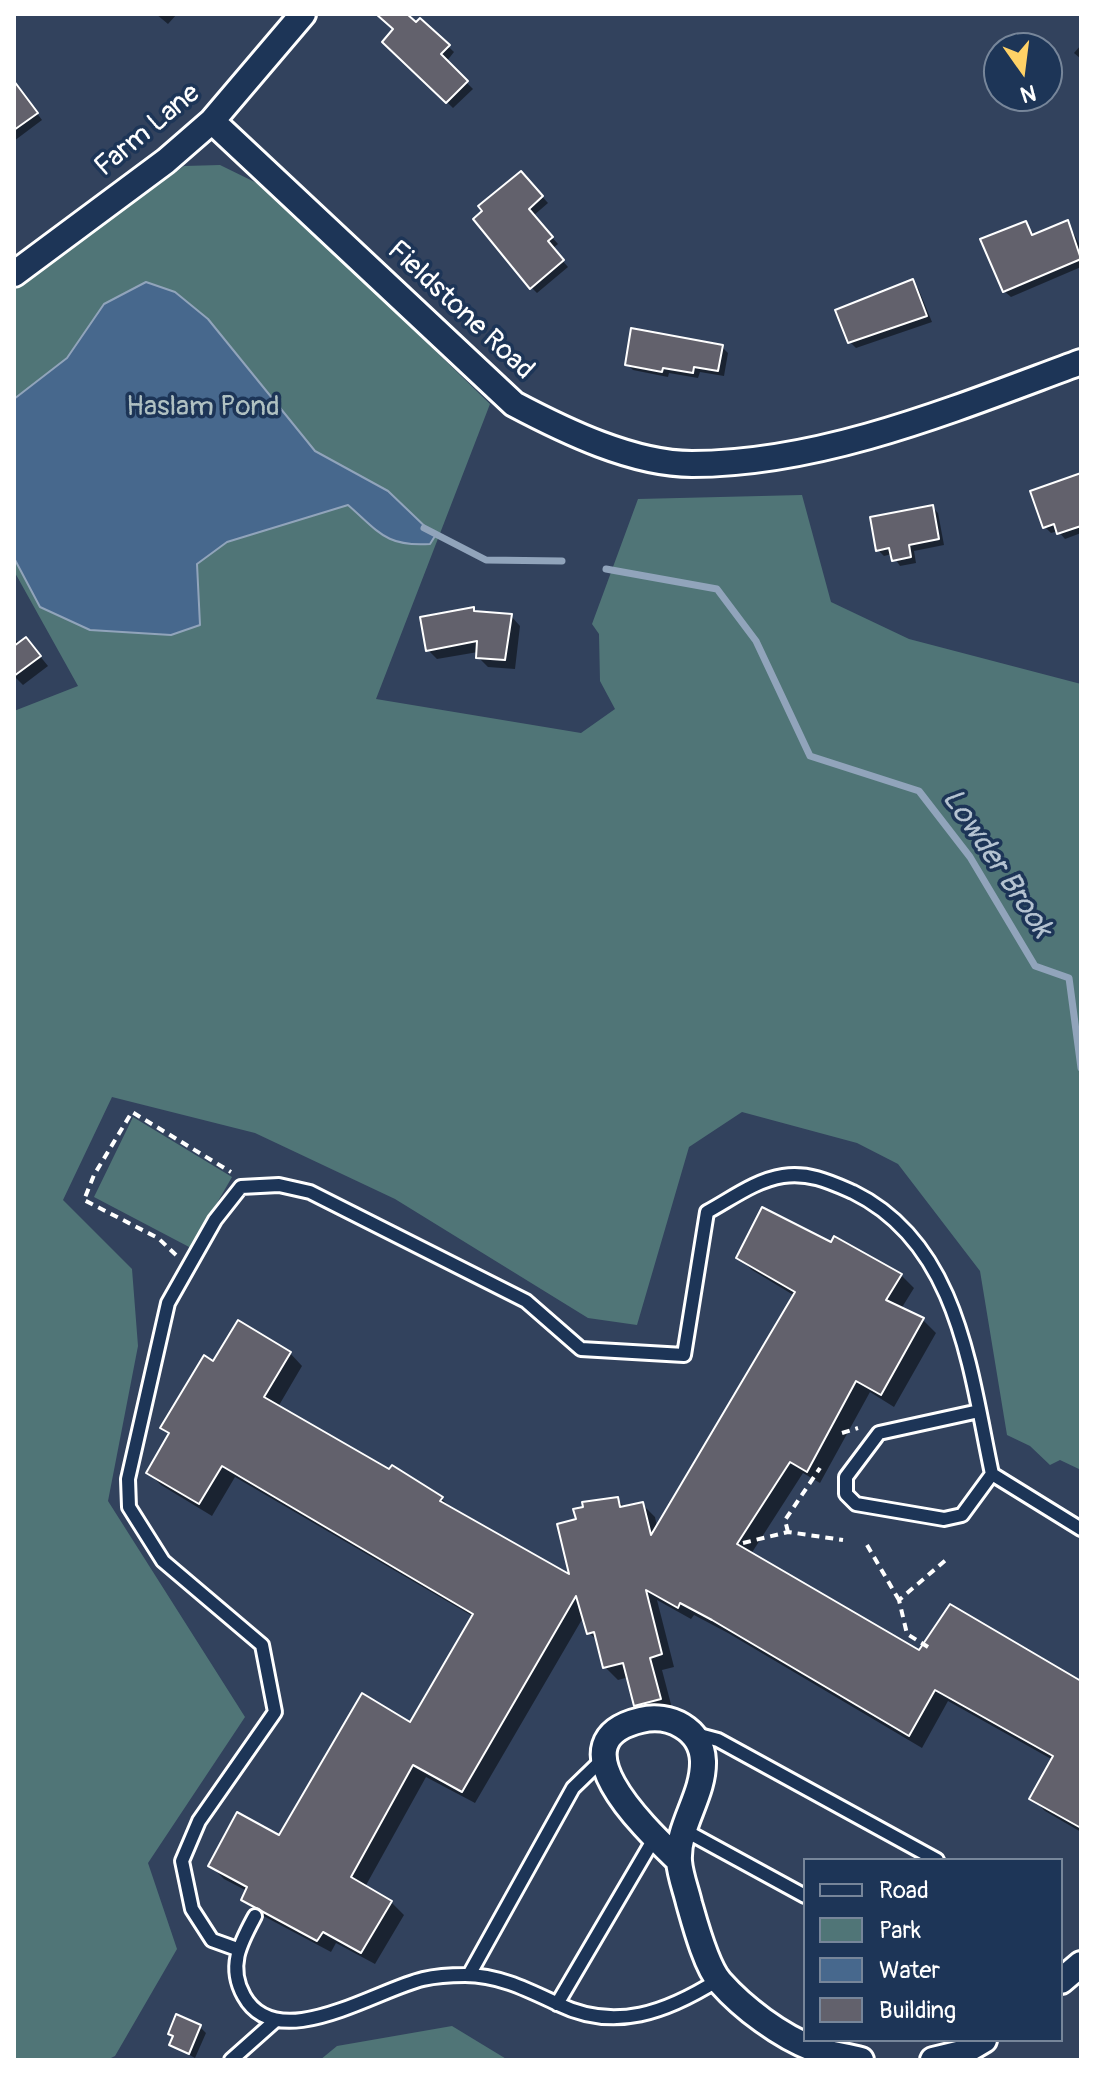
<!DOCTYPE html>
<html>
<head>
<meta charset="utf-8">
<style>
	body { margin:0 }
	#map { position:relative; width:1095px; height:2074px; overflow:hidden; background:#32425d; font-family:Pangolin,sans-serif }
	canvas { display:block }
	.frame { position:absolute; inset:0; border:16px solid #fff; pointer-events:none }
	.legend { position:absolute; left:803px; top:1858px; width:260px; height:184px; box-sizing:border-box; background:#1d3557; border:2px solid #77869a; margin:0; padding:10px 14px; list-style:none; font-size:24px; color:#fff }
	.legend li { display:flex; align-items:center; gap:16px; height:40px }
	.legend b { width:40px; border:2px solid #77869a }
	.north { position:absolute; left:983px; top:32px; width:80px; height:80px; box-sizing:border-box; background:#1d3557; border:2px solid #77869a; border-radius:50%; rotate:166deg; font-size:22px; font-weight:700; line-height:32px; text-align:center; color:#fff }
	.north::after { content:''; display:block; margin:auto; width:28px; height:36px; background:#ffd166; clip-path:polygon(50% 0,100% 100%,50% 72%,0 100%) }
</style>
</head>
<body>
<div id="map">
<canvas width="1095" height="2074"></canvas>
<div class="frame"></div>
<ul class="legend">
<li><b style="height:10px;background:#1d3557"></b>Road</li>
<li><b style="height:22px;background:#507577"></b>Park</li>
<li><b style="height:22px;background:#47688d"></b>Water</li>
<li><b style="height:22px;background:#62616c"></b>Building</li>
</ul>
<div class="north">N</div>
</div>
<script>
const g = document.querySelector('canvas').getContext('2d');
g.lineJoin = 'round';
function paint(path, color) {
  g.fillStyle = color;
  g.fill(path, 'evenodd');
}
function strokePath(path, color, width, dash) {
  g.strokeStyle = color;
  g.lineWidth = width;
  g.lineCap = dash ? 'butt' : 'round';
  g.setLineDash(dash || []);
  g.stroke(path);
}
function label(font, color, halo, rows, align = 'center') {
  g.font = font + ' Pangolin,sans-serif';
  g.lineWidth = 7;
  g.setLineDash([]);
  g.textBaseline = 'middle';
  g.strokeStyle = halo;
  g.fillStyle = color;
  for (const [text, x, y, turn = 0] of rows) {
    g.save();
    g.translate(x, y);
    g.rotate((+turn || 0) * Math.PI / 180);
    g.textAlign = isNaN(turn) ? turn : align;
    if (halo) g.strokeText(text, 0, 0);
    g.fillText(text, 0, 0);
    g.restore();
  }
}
paint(new Path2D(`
	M220,165L269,189L490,404L376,699L581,733L615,709L600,681L599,634L592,624L638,499L802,495L831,602L909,639L1081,684V1470L1060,1460L1050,1465L1030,1446L1007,1435L980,1271L898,1164L857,1143L742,1112L689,1147L637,1325L588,1318L395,1199L255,1133L112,1097L63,1200L132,1269L138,1346L108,1501L245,1717L148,1863L177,1949L115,2056L107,2060H14V711L78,686L14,571V290L184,166Z
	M133,1117L232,1177L191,1248L94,1197Z
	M452,2026L508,2060H320L337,2046Z`), '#507577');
const water = new Path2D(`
	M146,282L175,292L208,319L315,451L388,491L435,536L430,544C386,547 379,532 348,505L227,542L197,564L200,625L171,635L90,630L40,607L14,558V399L67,358L104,304Z`);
paint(water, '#47688d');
strokePath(water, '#91a4bb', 2);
paint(new Path2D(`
	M156,14H177L168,24Z
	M397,14H404L416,25L420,20L454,52L446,62L473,89L453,108L385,42L395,29Z
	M1081,45V59L1074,53Z
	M14,82L42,120L14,141Z
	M527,180L548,203L533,216L558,244L552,249L568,267L537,293L531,287Z
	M1026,223L1035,236L1068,223L1081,247V267L1011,297L1004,291Z
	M912,282L918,288L932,322L856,348L850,342Z
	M722,347L728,353L724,376L700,372L698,378L669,373L668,377L633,370L627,364Z
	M1081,476V533L1065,539L1058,531L1051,533L1045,527Z
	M932,507L938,513L944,545L914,551L916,563L900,566L892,554L884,556L878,550Z
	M473,609L478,613L511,616L520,626L515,669L488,667L478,657V652L437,659L428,650Z
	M14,638L20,644L26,639L48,666L23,685L14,676Z
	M739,1258L901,1275L914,1288L901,1309L923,1320L936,1333L894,1407L870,1392L820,1483L803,1473L751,1554L919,1652L1081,1683V1832L1045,1811L1032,1798L1053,1760L948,1701L922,1748L728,1633L694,1615L691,1619L657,1600L674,1667L662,1670L673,1712L649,1718L636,1705L629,1677L618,1680L605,1667L599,1642L589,1633L584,1616L475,1803L426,1777L365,1887L391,1902L404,1915L375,1964L336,1943L331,1952L256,1912L243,1899L247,1891L224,1879L211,1866L279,1837L410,1724L474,1617L235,1477L212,1516L161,1485L148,1472L170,1435L163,1428L214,1364L290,1353L302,1366L278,1407L441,1498L453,1510L572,1578L578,1521L617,1499L625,1508L642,1504L655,1517L657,1527L795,1296L752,1270Z
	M200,2027L206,2033L195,2058L172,2045L175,2038L170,2033Z`), '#0007');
strokePath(new Path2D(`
	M424,528L486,560L562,561
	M606,569L717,589L756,641L810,756L919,791L970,857L1035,966L1069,978L1081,1068`), '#91a4bb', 7);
const building = new Path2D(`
	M376,14H407L416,22L420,18L450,45L441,54L468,81L446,103L382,42L393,29Z
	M14,81L38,113L14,130Z
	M521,171L543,196L529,209L553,237L548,241L564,260L530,289L473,219L482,211L478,206Z
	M1068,220L1081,259L1003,292L980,239L1026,221L1032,235Z
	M913,279L927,316L848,343L835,310Z
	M631,328L723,345L718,371L694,367L693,373L663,368L662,372L625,365Z
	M1081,473V526L1057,534L1054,524L1043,528L1030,491Z
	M933,505L939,539L909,545L911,557L892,561L889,548L876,551L870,517Z
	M474,607V611L512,614L505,660L476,658L477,641L426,651L420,617Z
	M26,637L41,656L14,676V646Z
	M762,1207L831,1242L834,1236L902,1274L886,1300L924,1318L881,1395L856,1381L807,1472L790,1462L737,1544L919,1650L950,1604L1081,1681V1828L1029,1799L1053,1756L935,1690L909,1736L712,1620L680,1603L678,1608L646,1590L662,1654L650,1658L661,1699L634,1706L623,1663L603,1668L594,1632L587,1634L576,1596L462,1792L413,1765L351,1877L392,1901L361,1953L323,1932L317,1941L241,1900L247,1887L208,1866L237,1812L279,1835L362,1693L410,1722L473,1614L222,1466L199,1504L146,1473L169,1433L160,1428L204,1355L213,1361L238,1320L291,1352L264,1397L389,1469L392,1465L443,1497L440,1501L569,1574L557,1524L576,1519L573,1509L583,1507L582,1502L618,1497L620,1507L643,1502L651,1535L795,1292L736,1258Z
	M176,2014L201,2025L189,2054L169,2045L173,2036L168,2034Z`);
paint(building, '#62616c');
strokePath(building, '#fff', 2);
const service = new Path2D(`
	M979,1411L879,1433L846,1477V1494L856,1504L944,1519L962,1515L992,1474
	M692,1733L718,1740L937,1860
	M684,1830L805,1896
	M255,1916C241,1942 227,1966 244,1996C277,2056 376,1990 423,1979C436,1976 452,1975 465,1975C499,1975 528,1990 558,2004C615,2032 667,2012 718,1980
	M237,1949L212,1940L192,1909L182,1861L199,1821L275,1712L262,1645L163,1561L129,1507L128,1479L168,1303L215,1220L241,1187L279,1185L310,1192L526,1301L581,1349L684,1355L707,1212C731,1199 756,1180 783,1176C809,1172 830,1182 853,1192C959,1244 970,1371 992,1474L1081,1529
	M469,1975L573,1788L604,1758
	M557,2004L655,1837
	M231,2060L276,2020`);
const minor = new Path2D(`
	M212,121L514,404C565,431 633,464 692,464C824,464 959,407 1081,362
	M14,274L166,161L212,121L303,14
	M679,1861C648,1831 551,1741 641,1720C669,1713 702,1729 703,1761C704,1796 677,1826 679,1861C680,1875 686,1890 689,1903C695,1924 706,1966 720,1982C743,2008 780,2036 814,2049C828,2054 846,2056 861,2060
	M1061,1981L1081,1964
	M933,2060L962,2053L984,2040`);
strokePath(service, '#fff', 18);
strokePath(minor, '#fff', 30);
strokePath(new Path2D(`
	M176,1255L158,1238L84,1200L94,1175L132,1112L231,1172
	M842,1433L858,1428
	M788,1532L785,1520L820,1468
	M743,1543L788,1532L843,1540
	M867,1545L899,1600
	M928,1647L907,1634L899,1600L947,1559`), '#fff', 4, [8, 6]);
strokePath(service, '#1d3557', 12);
strokePath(minor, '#1d3557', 24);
label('28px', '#fff', '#1d3557', [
	["Farm Lane",148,131,-40],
	["Fieldstone Road",460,311,43]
]);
label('28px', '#b0c1c2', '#1d3557', [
	["Haslam Pond",203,408]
]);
label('italic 30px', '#b5c3d1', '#1d3557', [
	["Lowder Brook",996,864,56]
]);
</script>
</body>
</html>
